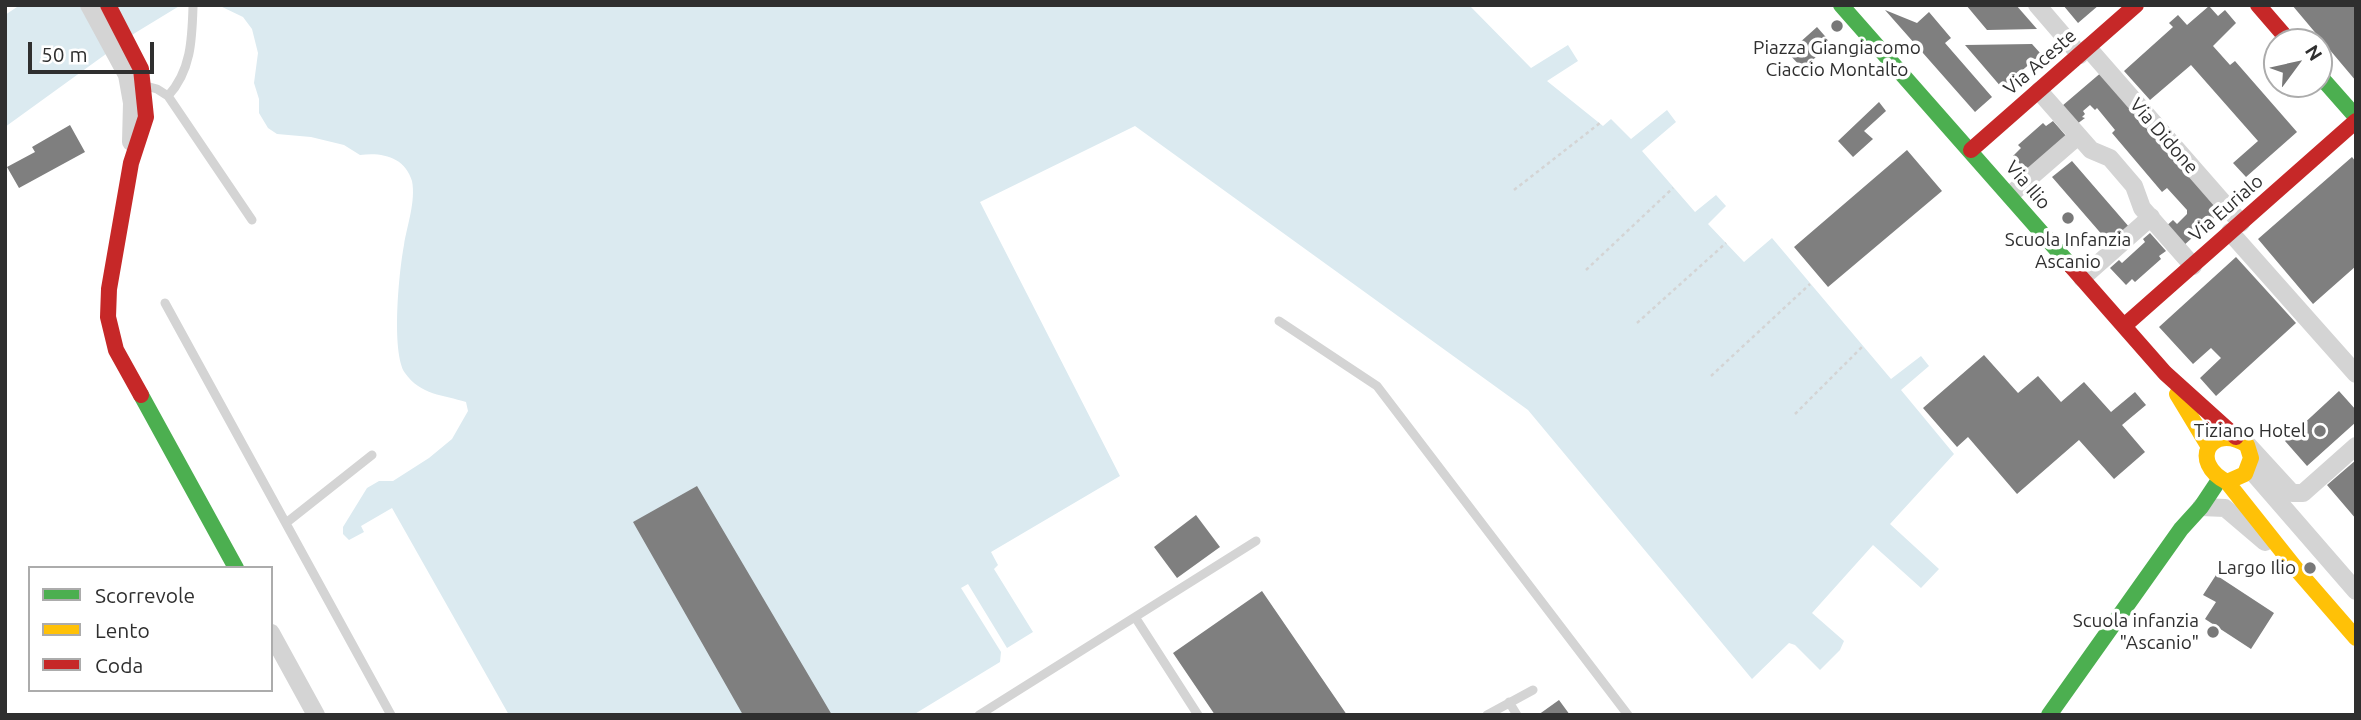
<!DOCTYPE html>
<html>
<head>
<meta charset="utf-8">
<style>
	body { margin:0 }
	#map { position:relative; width:2361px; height:720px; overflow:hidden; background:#fff; font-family:Ubuntu,sans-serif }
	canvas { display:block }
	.frame { position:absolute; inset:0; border:7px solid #2f2f2f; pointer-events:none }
	.legend { position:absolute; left:28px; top:566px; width:245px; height:126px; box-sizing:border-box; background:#fff; border:2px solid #acacac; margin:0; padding:9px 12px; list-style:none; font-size:21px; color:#2f2f2f }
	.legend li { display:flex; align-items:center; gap:14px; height:35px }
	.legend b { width:35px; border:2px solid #acacac }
	.north { position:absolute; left:2263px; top:28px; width:70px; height:70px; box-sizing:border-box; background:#fff; border:2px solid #acacac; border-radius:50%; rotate:57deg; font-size:19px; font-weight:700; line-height:28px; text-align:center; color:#2f2f2f }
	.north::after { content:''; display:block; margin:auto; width:24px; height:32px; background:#787878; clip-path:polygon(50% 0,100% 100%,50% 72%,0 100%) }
	.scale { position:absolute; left:28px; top:42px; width:126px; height:32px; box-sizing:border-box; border:4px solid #2f2f2f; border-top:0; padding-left:9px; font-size:21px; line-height:24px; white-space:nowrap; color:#2f2f2f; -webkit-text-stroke:5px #fff; paint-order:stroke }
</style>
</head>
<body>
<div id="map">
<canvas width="2361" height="720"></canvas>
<div class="frame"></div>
<ul class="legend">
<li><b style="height:9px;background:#4caf50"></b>Scorrevole</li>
<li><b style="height:9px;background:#ffc107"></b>Lento</li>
<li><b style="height:9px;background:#c62828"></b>Coda</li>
</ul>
<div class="north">N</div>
<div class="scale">50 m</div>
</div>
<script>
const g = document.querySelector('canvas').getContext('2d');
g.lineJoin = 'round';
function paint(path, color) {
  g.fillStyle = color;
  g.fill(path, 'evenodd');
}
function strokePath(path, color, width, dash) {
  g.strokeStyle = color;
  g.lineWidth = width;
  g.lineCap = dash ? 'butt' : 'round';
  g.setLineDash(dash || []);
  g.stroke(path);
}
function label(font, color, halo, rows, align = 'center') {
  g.font = font + ' Ubuntu,sans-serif';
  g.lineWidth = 7;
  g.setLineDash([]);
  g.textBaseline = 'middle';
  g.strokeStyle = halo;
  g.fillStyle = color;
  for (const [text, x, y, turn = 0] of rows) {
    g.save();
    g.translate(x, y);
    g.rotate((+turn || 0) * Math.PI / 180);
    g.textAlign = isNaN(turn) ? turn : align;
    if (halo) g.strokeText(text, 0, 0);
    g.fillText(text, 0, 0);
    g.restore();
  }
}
paint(new Path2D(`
	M20,5H181L135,33L5,127V15Z
	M218,5H1469L1531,68L1568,45L1578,61L1547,81L1603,126L1611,119L1631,139L1667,110L1676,122L1642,151L1695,212L1716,195L1726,206L1708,224L1744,262L1772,238L1891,379L1921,356L1929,366L1901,390L1954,454L1890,524L1939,569L1921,588L1873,545L1812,613L1844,641L1840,650L1820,670L1795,645L1789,643L1752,679L1528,410L1135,126L980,202L1120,476L991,552L998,565L994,569L1033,632L1007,648L968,584L961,588L1001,652L1000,662L913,715H509L392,508L361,526L364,532L349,540L343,534V527L367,488L379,481H393L429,458L452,439L468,411L466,402C444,395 420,395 405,373C391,352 399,271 404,245C407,226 416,201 412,181C405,157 382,152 360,155L344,145L311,137L277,134L268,128L259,113V99L254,83L258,53L252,29L243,17Z`), '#dbeaf0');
paint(new Path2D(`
	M1966,5H2016L2037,29L1987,30Z
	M2063,5H2099L2078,23Z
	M2292,5H2356V81Z
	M2209,6L2218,16L2225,10L2236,23L2213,46L2230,65L2235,61L2297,132L2246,177L2233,163L2258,141L2191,65L2150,100L2124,71L2173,27L2169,23L2178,15L2187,25Z
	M1885,10L1917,23L1929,12L1951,38L1945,43L1992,97L1975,112Z
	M1817,27L1831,43L1803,69L1788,53Z
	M2032,44L2041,54L2002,88L1965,45Z
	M2103,71L2223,210L2182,247L2164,228L2173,220L2177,224L2187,214V210L2167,188L2162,192L2112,133L2115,130L2097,108L2095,110L2090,105L2083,111L2085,114L2082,117L2085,118L2077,124L2062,106Z
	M1879,102L1886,111L1864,131L1873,139L1853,157L1838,141Z
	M2053,121L2067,137L2033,164L2027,172L2013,156L2021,148L2018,145L2043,123L2046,126Z
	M70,125L85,152L19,188L7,167L35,152L32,147Z
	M1907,150L1942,191L1828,287L1794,247Z
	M2352,157L2356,162V266L2313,304L2258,239Z
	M2072,161L2130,228L2111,245L2052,177Z
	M2150,233L2166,251L2159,256L2161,259L2135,282L2132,279L2126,285L2110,268L2119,260L2122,263L2145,242L2143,239Z
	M2236,257L2296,323L2216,396L2200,378L2221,358L2211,348L2193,364L2159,327Z
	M1984,355L2018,393L2038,376L2061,402L2084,382L2111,412L2135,392L2146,405L2122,425L2145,452L2114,479L2079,440L2017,494L1968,437L1957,447L1923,408Z
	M2339,391L2356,410V422L2307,466L2285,441Z
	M2356,460V519L2327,485Z
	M697,486L832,715H743L633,522Z
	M1196,515L1220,547L1177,578L1154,547Z
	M2216,575L2274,613L2251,649L2205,619L2216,602L2203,595Z
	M1262,591L1347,715H1215L1173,653Z
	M1559,700L1570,715H1538Z`), '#7f7f7f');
strokePath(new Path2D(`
	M1514,190L1600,123
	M1586,270L1673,188
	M1637,323L1726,243
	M1711,376L1810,284
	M1795,414L1863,346`), '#d4d4d4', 2.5, [3.5, 3.5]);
strokePath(new Path2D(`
	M146,86L157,89L168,96L252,220
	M168,96C191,71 192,40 193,7
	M165,303L391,715
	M1279,321L1377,386L1628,715
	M286,523L372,455
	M1135,617L1198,715
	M1509,702L1517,715
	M979,715L1256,541
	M1487,715L1533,690`), '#d4d4d4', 9);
strokePath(new Path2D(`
	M89,5L127,75L132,103L131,142
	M2037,5L2080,55
	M2088,48L2241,223
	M2039,91L2091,150L2110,158L2134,186L2142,208L2193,266
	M2010,195L2078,136
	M2230,232L2356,374
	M2082,278L2151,217
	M2248,445L2292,493H2303L2356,446
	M2250,469L2356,591
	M2201,507L2225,508L2265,542
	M271,633L316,715`), '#d4d4d4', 18);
strokePath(new Path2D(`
	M1841,5L2071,266
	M2319,75L2356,117
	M141,395L236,568
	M2049,715L2181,529L2201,507L2219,480`), '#4caf50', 16);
strokePath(new Path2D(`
	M2177,394L2209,447
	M2227,482L2245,474L2251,458L2247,445C2211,422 2188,462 2227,482L2297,570L2356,638`), '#ffc107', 16);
strokePath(new Path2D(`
	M108,5L141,69L146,117L131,163L109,289L108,317L116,350L141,395
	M2258,5L2290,42
	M1971,150L2136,5
	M2071,266L2165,373L2236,437
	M2124,326L2356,121`), '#c62828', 16);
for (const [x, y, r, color] of [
	[1837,26,7,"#787878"],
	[2068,218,7,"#787878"],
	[2320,431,7,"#787878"],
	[2310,568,7,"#787878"],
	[2213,632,7,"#787878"]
]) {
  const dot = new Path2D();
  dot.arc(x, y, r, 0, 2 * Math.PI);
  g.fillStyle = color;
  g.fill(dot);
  strokePath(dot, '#fff', 2.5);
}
label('19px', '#2f2f2f', '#fff', [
	["Piazza Giangiacomo",1837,48,"center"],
	["Ciaccio Montalto",1837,70,"center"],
	["Scuola Infanzia",2068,240,"center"],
	["Ascanio",2068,262,"center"],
	["Tiziano Hotel",2306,431],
	["Largo Ilio",2296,568],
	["Scuola infanzia",2199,621],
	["\"Ascanio\"",2199,643]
], 'right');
label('19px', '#2f2f2f', '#fff', [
	["Via Aceste",2040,62,-41],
	["Via Didone",2164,136,49],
	["Via Ilio",2028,185,49],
	["Via Eurialo",2226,208,-41]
]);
</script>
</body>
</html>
